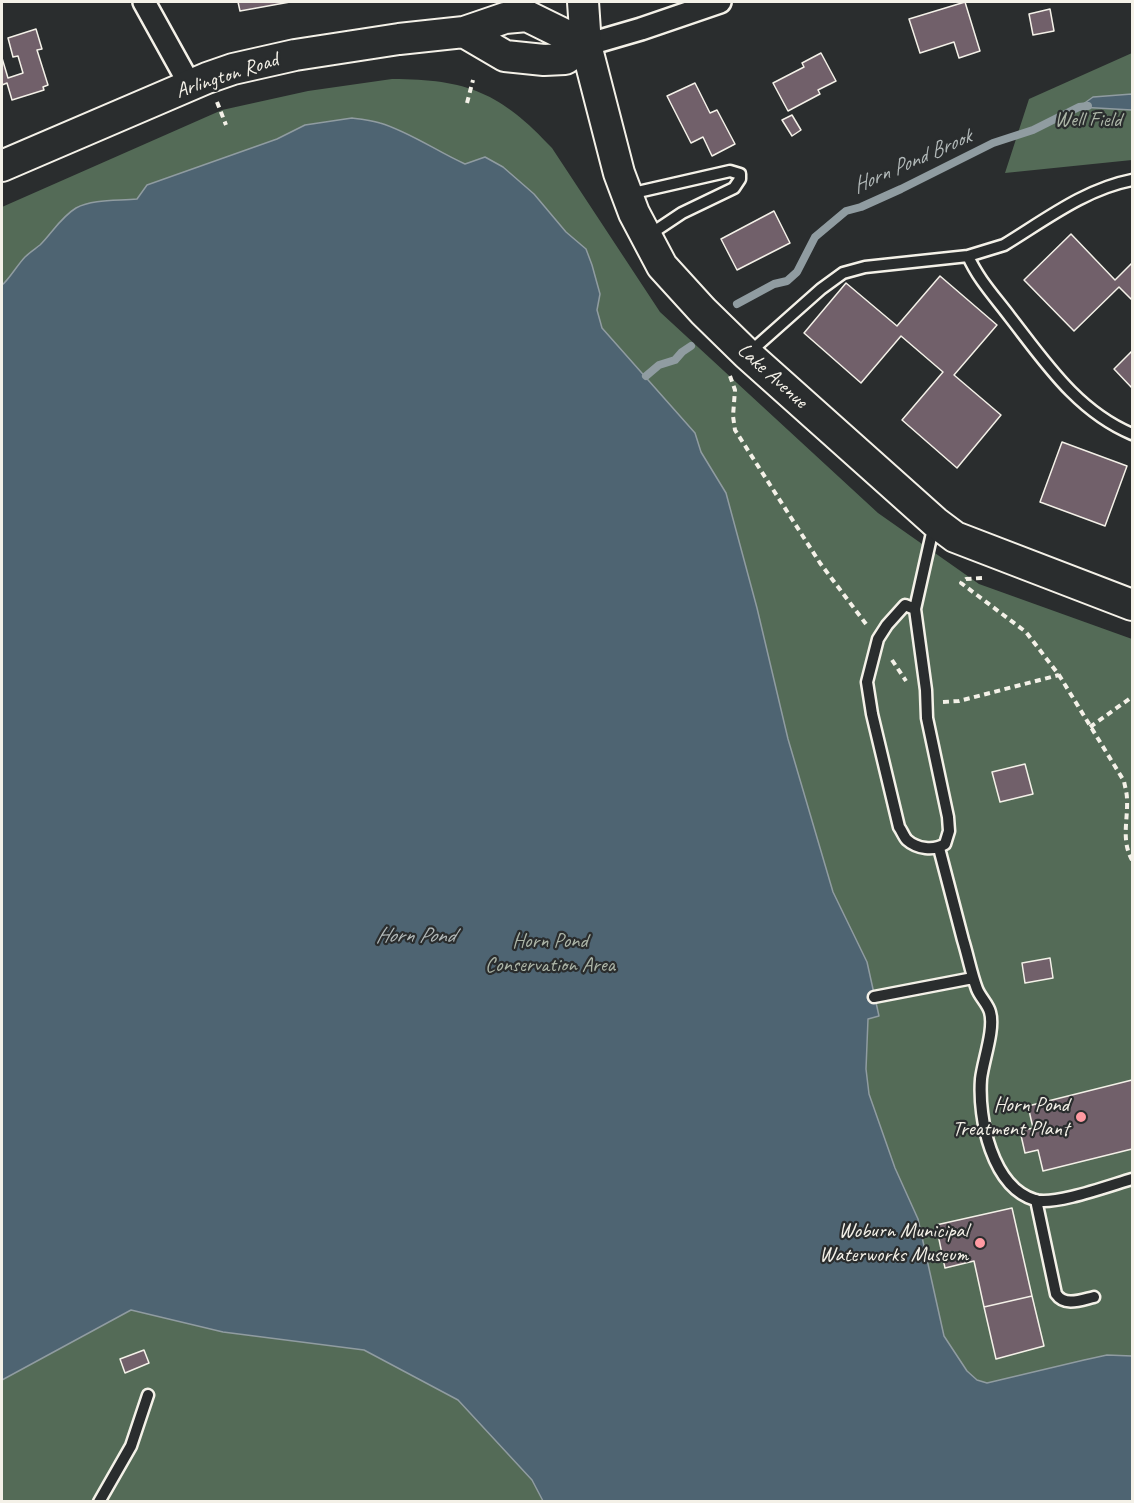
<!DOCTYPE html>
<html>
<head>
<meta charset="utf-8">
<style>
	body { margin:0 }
	#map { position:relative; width:1134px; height:1503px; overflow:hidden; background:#2a2d2e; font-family:Caveat,sans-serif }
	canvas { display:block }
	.frame { position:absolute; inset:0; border:3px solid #f4f1e8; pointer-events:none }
</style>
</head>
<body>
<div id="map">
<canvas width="1134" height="1503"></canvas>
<div class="frame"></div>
</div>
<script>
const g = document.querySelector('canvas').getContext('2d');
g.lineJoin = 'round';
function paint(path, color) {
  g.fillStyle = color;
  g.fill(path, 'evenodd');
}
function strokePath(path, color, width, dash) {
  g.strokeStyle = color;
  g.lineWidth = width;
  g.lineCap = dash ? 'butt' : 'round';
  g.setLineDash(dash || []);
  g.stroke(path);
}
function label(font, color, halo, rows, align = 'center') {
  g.font = font + ' Caveat,sans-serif';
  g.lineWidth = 4.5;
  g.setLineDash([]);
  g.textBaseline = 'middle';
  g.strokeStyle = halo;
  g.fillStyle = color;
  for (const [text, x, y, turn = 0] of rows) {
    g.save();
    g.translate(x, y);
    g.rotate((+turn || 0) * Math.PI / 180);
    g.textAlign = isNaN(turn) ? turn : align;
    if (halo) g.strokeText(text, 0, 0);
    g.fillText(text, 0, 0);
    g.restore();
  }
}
paint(new Path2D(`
	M1132,53V160L1005,173L1029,99Z
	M392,79C467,79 501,93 552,148L660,312L878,513L979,584L1132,639V1501H2V207L222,110L308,91Z`), '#546b57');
const water = new Path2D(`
	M1132,94V110L1079,107L1093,97Z
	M352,118C361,119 371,120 380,123C410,132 436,151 465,164L485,157L503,167L534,194L566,232L586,249L592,265L600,294L597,310L602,328L695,433L701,452L726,493L757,608L788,739L833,892L867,962L879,1016L868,1019L866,1069L869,1094L895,1168L918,1219L944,1336L967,1371L977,1380L987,1383L1084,1360L1107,1355L1132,1356V1501H543L532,1480L458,1400L364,1350L223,1332L131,1310L2,1380V285C8,281 18,264 25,257C30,252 35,249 40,245C52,233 61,217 76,208C93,199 118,201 137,199L147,185L277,139L305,125Z`);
paint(water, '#4e6472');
strokePath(water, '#909ca1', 1.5);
strokePath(new Path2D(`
	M737,304L774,284L787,281L797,272L815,237L846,211L861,207L901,189L993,143L1033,130L1079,107L1088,106
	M646,376L659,365L675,360L682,352L691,346`), '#909ca1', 8);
const building = new Path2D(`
	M238,2H290L240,11Z
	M965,2L980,51L959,58L954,42L920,53L909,19Z
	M1050,9L1054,31L1033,35L1029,14Z
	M36,29L42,49L37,50L48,85L43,87L44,90L12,100L7,83L2,85V58L8,78L23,73L18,56L13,57L8,38Z
	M821,53L836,81L818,90L820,94L788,111L773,83L804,67L802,63Z
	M695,83L710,113L717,110L735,144L712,156L703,137L691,143L667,96Z
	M792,115L801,130L792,136L782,120Z
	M774,211L790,243L737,270L721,239Z
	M1071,234L1115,280L1132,263V300L1119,287L1074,331L1024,280Z
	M940,276L997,325L954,375L1001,415L957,468L902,420L943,372L901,336L861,383L804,333L846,283L897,326Z
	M1132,351V388L1114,369Z
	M1062,442L1127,466L1105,526L1040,502Z
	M1025,764L1033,794L1000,802L992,772Z
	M1050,958L1053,978L1025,983L1022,963Z
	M1132,1080V1149L1043,1171L1038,1150L1025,1153L1020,1131L1033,1128L1028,1106Z
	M1012,1208L1032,1296L984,1307L974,1261L945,1268L936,1225Z
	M1032,1296L1044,1346L996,1359L984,1307Z
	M144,1350L149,1363L125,1373L120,1359Z`);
paint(building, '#71606a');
strokePath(building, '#f4f1e8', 1.5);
const lane = new Path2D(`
	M629,194L730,171L740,174V179L734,188L682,213L649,235
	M968,256C978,279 995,297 1010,317C1045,362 1077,411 1132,434
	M750,352L821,289L843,273L865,267L968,256L1004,245C1045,220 1085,189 1132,180
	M905,605L915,609L926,690L927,718L948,817L949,831L945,844C934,851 917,849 907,840C904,837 902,831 899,827L872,714L867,682L878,639L887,625Z
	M915,609L934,524
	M939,848C947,879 955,910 963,940C968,956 971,973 977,989C980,997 988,1004 990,1012C995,1029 983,1061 981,1079C978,1119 992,1187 1035,1200C1054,1206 1111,1185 1132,1179
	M874,997L973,978
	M1036,1200L1056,1294C1065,1307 1081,1300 1094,1297
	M99,1502L131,1446L148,1395`);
const street = new Path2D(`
	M144,2L190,85
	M586,45L641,29L720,2`);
const secondary = new Path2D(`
	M583,2L586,45L619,173L634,213L662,266L703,311L747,354L935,522L955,537L1132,605
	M464,32L505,56L544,60L565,59L586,45
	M2,166L207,78L233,69L295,55L399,39L464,32L505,18L527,16L586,45`);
strokePath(lane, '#f4f1e8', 15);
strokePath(street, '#f4f1e8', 26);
strokePath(secondary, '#f4f1e8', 34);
strokePath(new Path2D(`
	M217,102L226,125
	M467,103L473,80
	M730,376L735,390L733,416L735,430L820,563L866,624
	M982,578L966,579L961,583L1026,632L1059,675L1124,781C1125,787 1127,793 1127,799C1128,821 1121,840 1132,860
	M892,660L906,681
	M943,702L959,701L1059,675
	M1090,727L1132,697`), '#f4f1e8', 4, [6, 4.5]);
strokePath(lane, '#2a2d2e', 10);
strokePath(street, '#2a2d2e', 21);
strokePath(secondary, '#2a2d2e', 30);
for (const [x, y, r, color] of [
	[1081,1117,6,"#ff9aa2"],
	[980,1243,6,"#ff9aa2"]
]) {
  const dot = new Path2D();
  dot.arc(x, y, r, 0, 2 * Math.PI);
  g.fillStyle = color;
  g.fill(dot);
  strokePath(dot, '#2a2d2e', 2);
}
label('21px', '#f4f1e8', '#2a2d2e', [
	["Arlington Road",227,76,-18],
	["Lake Avenue",772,376,42]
]);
label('21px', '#acb5a7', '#2a2d2e', [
	["Well Field",1088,120],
	["Horn Pond",550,941],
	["Conservation Area",550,965]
]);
label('21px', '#f4f1e8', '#2a2d2e', [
	["Horn Pond",1069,1105],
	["Treatment Plant",1069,1129],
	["Woburn Municipal",968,1231],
	["Waterworks Museum",968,1255]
], 'right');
label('italic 22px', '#b2b9b9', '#2a2d2e', [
	["Horn Pond Brook",912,162,-24],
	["Horn Pond",415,936]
]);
</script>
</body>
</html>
